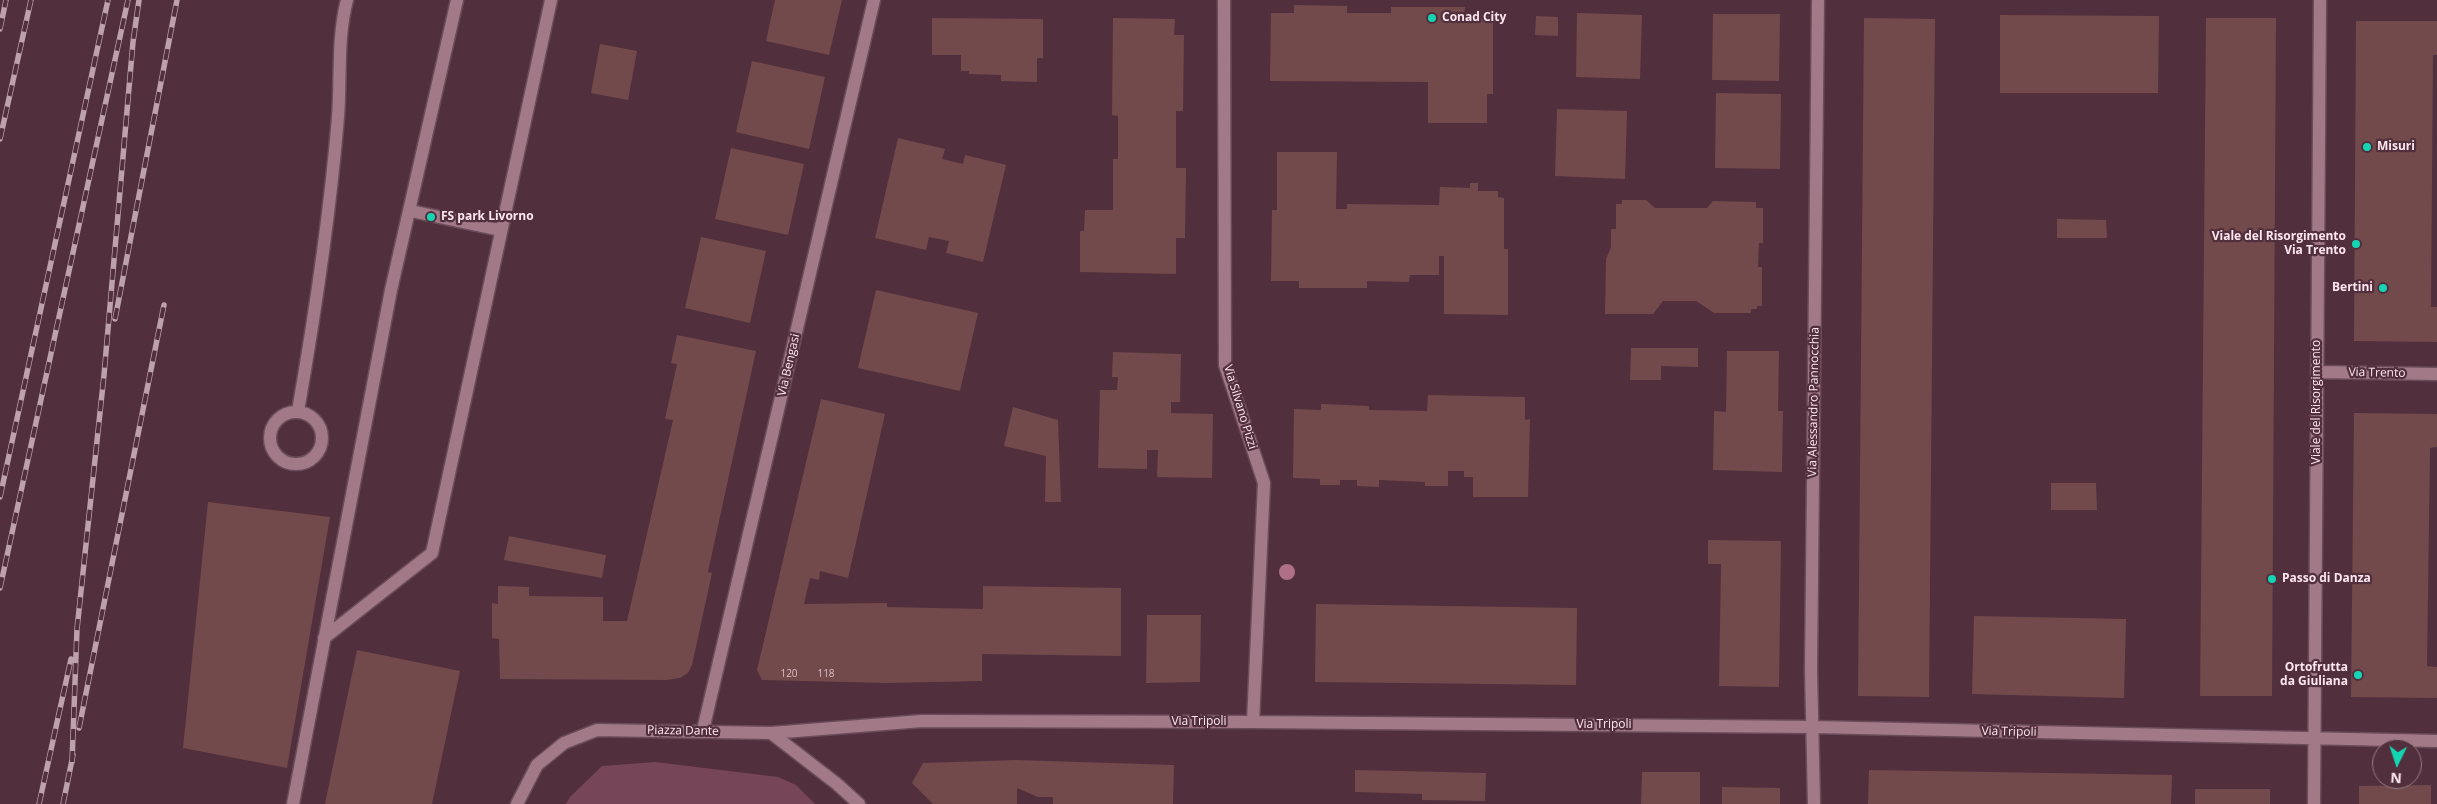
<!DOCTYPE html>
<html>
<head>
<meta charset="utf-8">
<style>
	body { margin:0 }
	#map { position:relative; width:2437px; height:804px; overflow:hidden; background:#522f3d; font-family:"Open Sans",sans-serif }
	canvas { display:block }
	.north { position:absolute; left:2372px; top:739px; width:50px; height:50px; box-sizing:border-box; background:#522f3d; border:1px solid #967884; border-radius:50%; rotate:184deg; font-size:14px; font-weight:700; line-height:20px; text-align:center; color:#fde6ee }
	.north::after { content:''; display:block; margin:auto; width:18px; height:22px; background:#13d5b3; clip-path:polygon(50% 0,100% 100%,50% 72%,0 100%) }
</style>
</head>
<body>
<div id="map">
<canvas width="2437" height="804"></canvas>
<div class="north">N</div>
</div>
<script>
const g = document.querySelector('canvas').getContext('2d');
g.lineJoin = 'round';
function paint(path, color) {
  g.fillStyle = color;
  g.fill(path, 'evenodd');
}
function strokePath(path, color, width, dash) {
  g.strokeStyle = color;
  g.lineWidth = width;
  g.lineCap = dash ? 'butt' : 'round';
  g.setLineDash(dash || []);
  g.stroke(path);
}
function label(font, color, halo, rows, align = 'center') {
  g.font = font + ' "Open Sans",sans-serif';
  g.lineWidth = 4.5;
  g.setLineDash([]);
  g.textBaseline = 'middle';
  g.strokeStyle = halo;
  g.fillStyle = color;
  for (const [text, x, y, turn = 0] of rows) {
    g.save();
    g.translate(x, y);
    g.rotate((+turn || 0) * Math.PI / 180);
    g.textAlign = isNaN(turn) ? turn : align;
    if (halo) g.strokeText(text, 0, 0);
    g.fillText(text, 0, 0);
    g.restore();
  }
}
paint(new Path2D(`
	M655,762L778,777L796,785L815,804H566L570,797L602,766Z`), '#774558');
paint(new Path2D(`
	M775,0H842L829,55L766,41Z
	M1294,5L1347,6V13H1391V7H1465L1464,14H1493V94H1487V123H1428V82L1270,81L1271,13H1294Z
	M1577,13L1642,15L1640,79L1576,77Z
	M1713,14H1780L1779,81L1712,80Z
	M2000,15L2159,16L2158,93H2000Z
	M1536,16L1558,17V36L1535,35Z
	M932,18L1043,19V58H1037V82L1001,81V75L969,74V71H961V55H932Z
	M1113,18L1175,19L1174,35H1184L1183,111H1176V168H1186L1185,238H1176V274L1080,272V231H1084L1085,210H1113V159H1118V116L1112,115Z
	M1864,18L1935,19L1929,697L1858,696Z
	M2206,18H2276L2272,696H2200Z
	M2356,21H2437V55H2433L2431,307H2437V342L2354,341Z
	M600,44L637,51L628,100L591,93Z
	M752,61L825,77L809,149L736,132Z
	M1716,93L1781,94L1780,169L1715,168Z
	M1557,109L1627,111L1625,179L1555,176Z
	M898,138L945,149L942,159L963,164L965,155L1006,165L983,262L946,253L949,241L929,237L926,250L875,238Z
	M731,148L804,164L788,235L715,219Z
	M1277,152H1337L1336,209H1347V204L1439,205L1440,187L1470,188V183H1478V191H1498V197L1504,198V249H1508V315L1444,314V256H1439V275H1410L1409,282L1367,281V288H1299V281H1271L1272,210H1277Z
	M1622,200H1646L1655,208H1707L1713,201L1756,202V208H1763V243H1759L1758,267H1762V306H1757V309H1751V313H1714L1696,301H1663L1653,314H1605L1606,259L1611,247V229H1616V204H1622Z
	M2057,219L2106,220L2107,238H2057Z
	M701,237L766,251L750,323L685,308Z
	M876,290L978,313L960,391L858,368Z
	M677,335L756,351L708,572L712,573L692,665L688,673L680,678L666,680L500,679L499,639L492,638V603L498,604V586L529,587V596L603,597V621H627L673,420L665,419L677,364L671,363Z
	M1631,348H1698V367L1661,366V380H1630Z
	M1727,351H1779L1778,411H1783L1782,472L1713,470L1714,411L1726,412Z
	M1113,352L1181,354L1180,402H1171V413L1213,414L1212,478L1157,477L1158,450H1147V469L1098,468L1100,390H1117L1118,377H1112Z
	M1428,395L1525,397V420L1530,419L1528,497H1473V477H1464V471H1448V486H1425V482L1379,480V487L1357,486V480H1340V485H1320V479L1293,478L1294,409L1321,410V404L1369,406V410L1427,411Z
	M821,399L885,414L848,578L820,571L819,580L810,578L804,604L887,603V607L983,609V586L1121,588V656L982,654V681L886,683L762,680L757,670Z
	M1013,407L1058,420L1061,502H1045L1046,456L1004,446Z
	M2354,413L2437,414V447L2430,448L2427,666L2437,667V698L2351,697Z
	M2051,483H2096L2097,510H2051Z
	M208,502L330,517L287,768L183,748Z
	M509,536L606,555L602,578L504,560Z
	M1708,540L1781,541L1779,687L1719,686L1721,564H1708Z
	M1316,604L1577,608L1576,685L1315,682Z
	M1147,615H1201L1200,682L1146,683Z
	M1974,616L2126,619L2124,698L1972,694Z
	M357,650L460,671L432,804H325Z
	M1017,760L1174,765L1173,804H1053V797H1038L1017,788V804H933L912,783L923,763Z
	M1355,770L1486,773L1485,801L1422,800V794L1355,792Z
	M1869,770L2172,775L2171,804H1868Z
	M1642,772H1700V804H1641Z
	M2431,785V804H2359V786Z
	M1722,787L1780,788V804H1722Z
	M2195,789H2270V804H2195Z`), '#724a4c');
const minor = new Path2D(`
	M1224,0L1225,365L1264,483L1253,722
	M411,211L500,230
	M2317,372L2437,374
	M298,411C315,314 330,215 338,117C341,78 337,38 347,0
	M270 438a26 26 0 1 1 52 0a26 26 0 1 1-52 0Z
	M324,638L432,553L551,0
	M703,730L874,0
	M771,733L837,784L859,804
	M293,804L391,290L457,0
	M517,804L537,765L564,743L597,730L771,733L922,721L1253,722L1814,727L2437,741
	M1814,804L1811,670L1818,0
	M2314,804L2320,0`);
strokePath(minor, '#6a4c59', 15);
strokePath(minor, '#a27987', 12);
const rail = new Path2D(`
	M0,29L6,0
	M0,139L31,0
	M115,319L177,0
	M0,497L108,0
	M0,588L128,0
	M79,728L164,305
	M72,762L77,629L104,375L133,42L139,0
	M39,804L71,659
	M63,804L73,755`);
strokePath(rail, '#bda1ac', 5.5);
strokePath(rail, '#522f3d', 4, [11]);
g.fillStyle = '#ae6f87';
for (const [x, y] of [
	[1287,572]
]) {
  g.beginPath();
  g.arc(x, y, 8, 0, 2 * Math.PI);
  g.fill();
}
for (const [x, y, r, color] of [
	[1432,18,5,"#13d5b3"],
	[2367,147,5,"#13d5b3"],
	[431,217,5,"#13d5b3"],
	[2356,244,5,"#13d5b3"],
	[2383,288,5,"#13d5b3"],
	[2272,579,5,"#13d5b3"],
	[2358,675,5,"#13d5b3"]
]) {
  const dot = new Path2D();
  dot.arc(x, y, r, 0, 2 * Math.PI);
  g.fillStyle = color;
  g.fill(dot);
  strokePath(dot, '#522f3d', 2);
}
label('10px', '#dabfc6', null, [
	["120",789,674],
	["118",826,674]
]);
label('bold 12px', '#fde6ee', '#522f3d', [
	["Conad City",1442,18],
	["Misuri",2377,147],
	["FS park Livorno",441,217],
	["Viale del Risorgimento",2346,237,"right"],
	["Via Trento",2346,251,"right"],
	["Bertini",2373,288,"right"],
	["Passo di Danza",2282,579],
	["Ortofrutta",2348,668,"right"],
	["da Giuliana",2348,682,"right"]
], 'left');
label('12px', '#fde6ee', '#522f3d', [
	["Via Bengasi",789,365,-77],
	["Via Trento",2377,373,1],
	["Via Alessandro Pannocchia",1814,402,-89],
	["Viale del Risorgimento",2317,402,-90],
	["Via Silvano Pizzi",1240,407,73],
	["Via Tripoli",1199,722],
	["Via Tripoli",1604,725],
	["Piazza Dante",683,731,1],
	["Via Tripoli",2009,732,1]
]);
</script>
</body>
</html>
